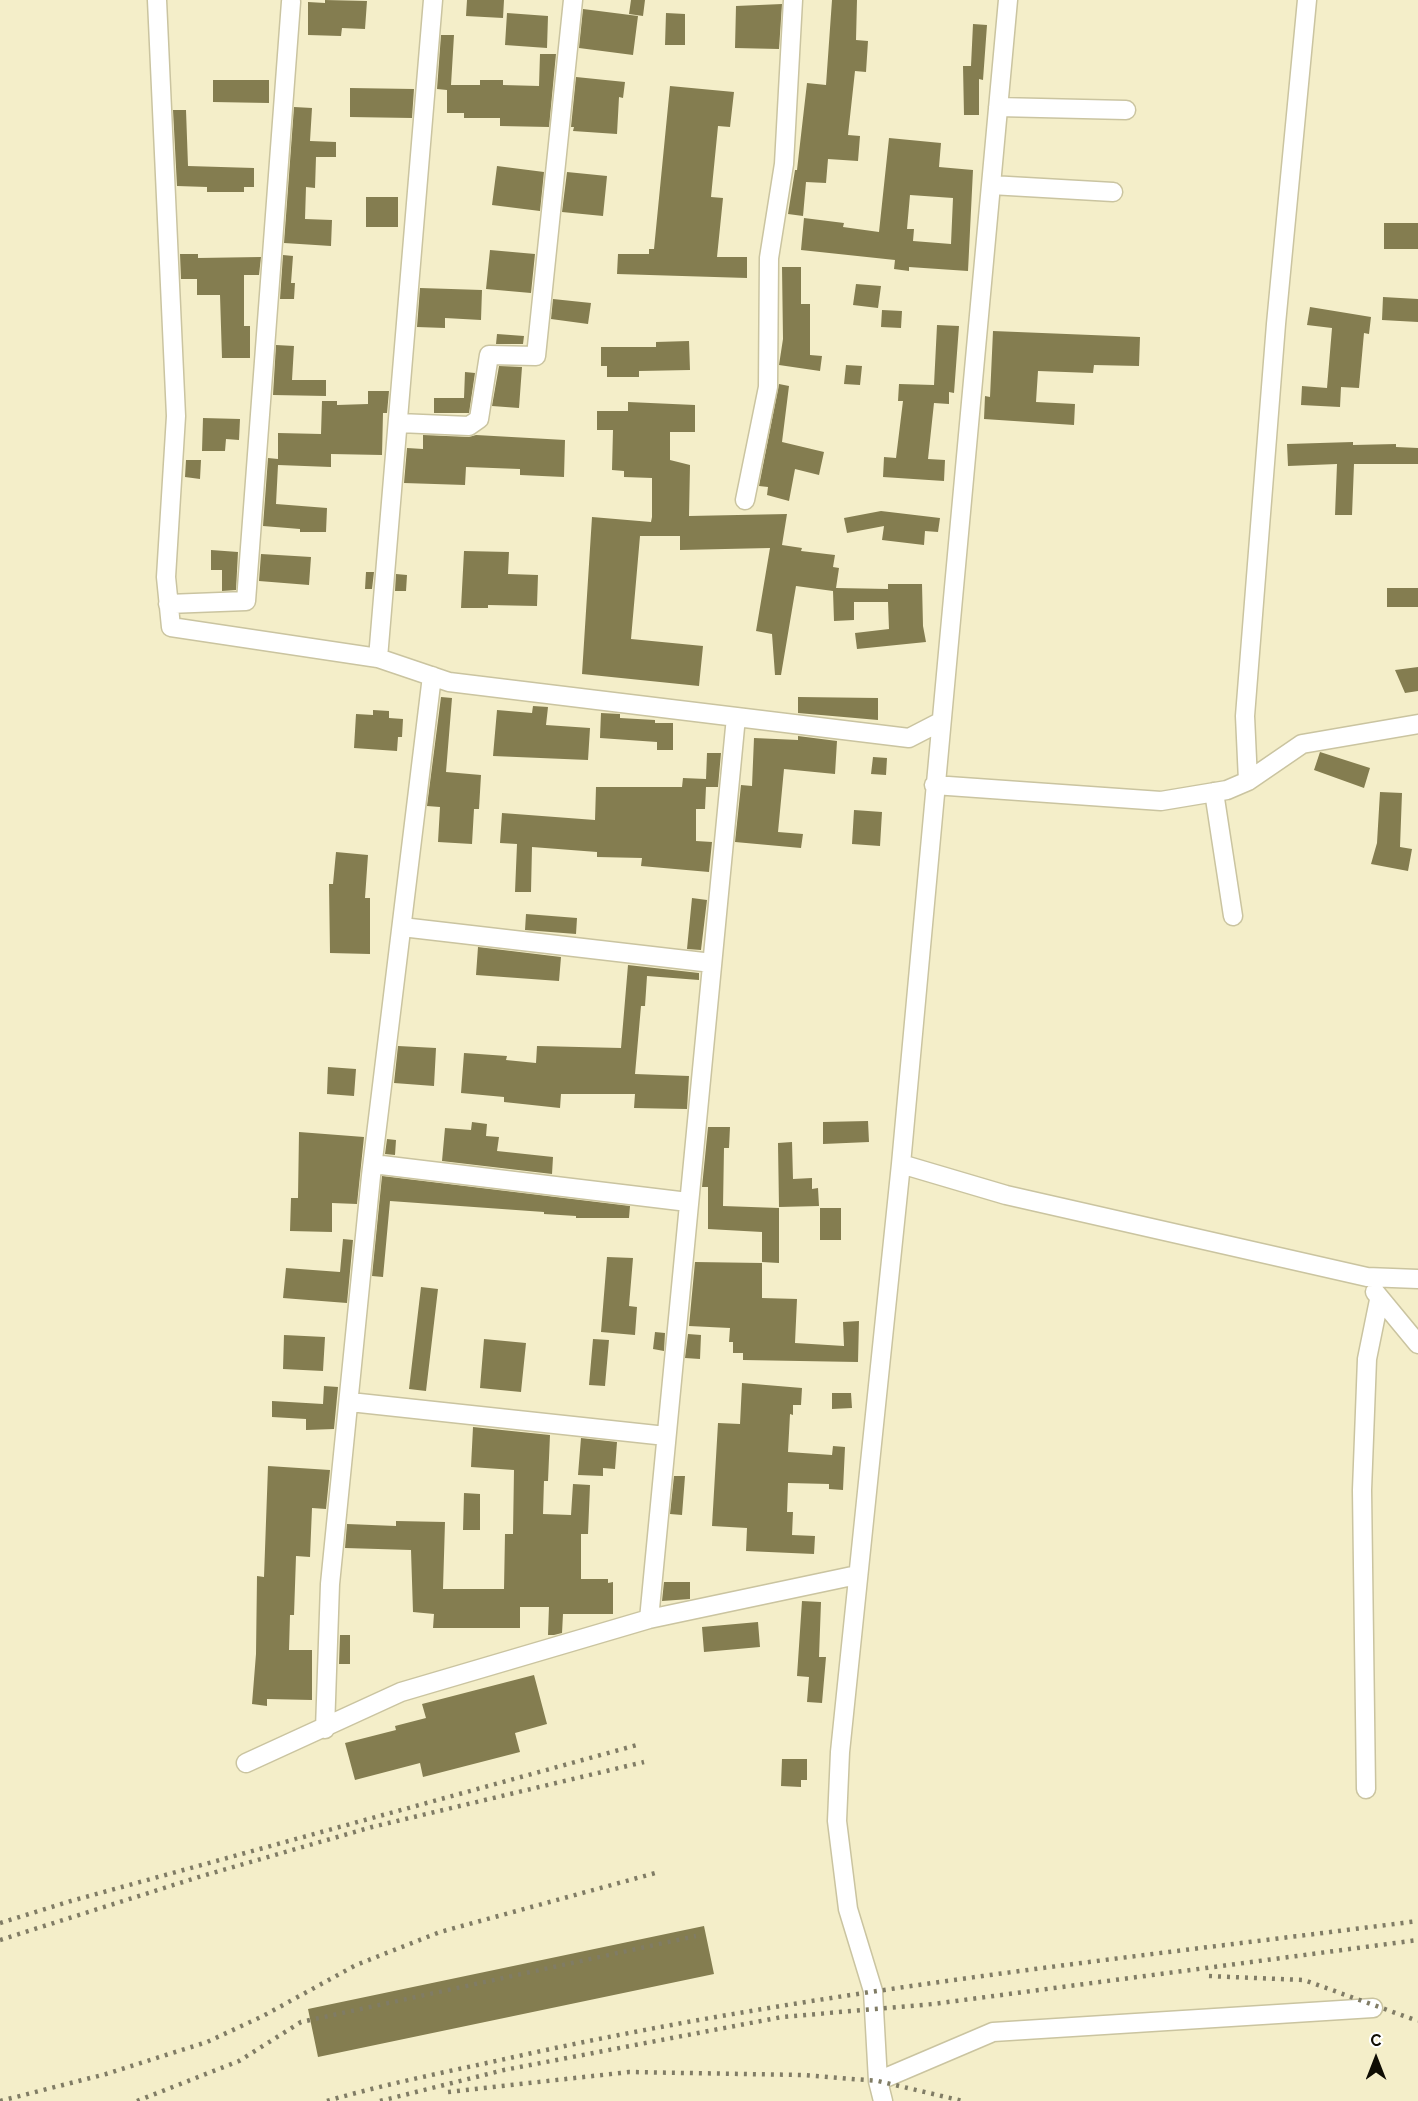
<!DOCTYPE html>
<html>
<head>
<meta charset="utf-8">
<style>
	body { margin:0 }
	#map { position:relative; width:1418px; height:2101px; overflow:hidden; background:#f4eec9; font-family:Raleway,sans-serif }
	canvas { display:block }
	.north { position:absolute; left:1346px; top:2029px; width:60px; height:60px; -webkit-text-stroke:4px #fff; paint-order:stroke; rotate:0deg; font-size:16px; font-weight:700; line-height:24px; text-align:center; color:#0f0d03 }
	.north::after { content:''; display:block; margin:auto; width:21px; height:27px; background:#0f0d03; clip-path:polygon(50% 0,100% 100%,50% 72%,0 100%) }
</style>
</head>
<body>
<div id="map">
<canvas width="1418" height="2101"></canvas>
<div class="north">С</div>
</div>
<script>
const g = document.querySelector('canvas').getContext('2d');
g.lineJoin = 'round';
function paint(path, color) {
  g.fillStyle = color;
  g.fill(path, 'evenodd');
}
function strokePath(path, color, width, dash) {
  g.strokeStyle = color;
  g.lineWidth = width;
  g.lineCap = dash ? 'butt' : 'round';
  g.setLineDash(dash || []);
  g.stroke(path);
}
paint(new Path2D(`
	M325,0L367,1L365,29L342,28L341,36L308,35V2L325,3Z
	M467,0H504L503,18L466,16Z
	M631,0H645L643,16L629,14Z
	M832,0H857L856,40L868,41L866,72L855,71L848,135L860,136L858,161L828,159L826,183L806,182L803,216L788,214L795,170H797L807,83L826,85Z
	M782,4L779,49L735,48L736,6Z
	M583,9L638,16L633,55L579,48Z
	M507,13L548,16L547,48L505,45Z
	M666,13L685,14V45H665Z
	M973,24L987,25L983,80L979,79V115H964L963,66H971Z
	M441,35H454L451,85H480V80H503V85L539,86L540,54H556L549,127L500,126V118H464V113H447V90L437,89Z
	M576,77L625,82L623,98L619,97L617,134L573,131L574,127H571Z
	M213,80H269V103L213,102Z
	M670,86L734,92L730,127L718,126L711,197L723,198L717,257H747V278L617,274L618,254H649V249H654Z
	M350,88L414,89L412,118L350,117Z
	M294,107L312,108L310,141L336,142V157H316L315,188L306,187L305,219L332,220L331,246L284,243Z
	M173,110H186L188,166L254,168V187H244V192H207V187L177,186Z
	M889,138L941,143L939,167L973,170L968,271L909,267V271L894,269L895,260L801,250L804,218L844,223L843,227L879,232ZM910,195L953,198L951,244L913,241L914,229H907Z
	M497,166L544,172L540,211L492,205Z
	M567,172L607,176L603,216L562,212Z
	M366,197H398V227H366Z
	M1384,223H1418V249H1384Z
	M490,250L535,254L531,293L486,289Z
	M180,254H198V258L261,257L259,275H244V326H250V358H222L220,295H197V279H181Z
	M283,255L293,256L291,283H295L294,299H280Z
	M782,267H801V304H810V355L822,356L820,371L779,365L783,339Z
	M856,284L881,286L878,308L853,305Z
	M420,288L482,290L481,320L445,318V328L417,327Z
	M1383,297L1418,299V322L1382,320Z
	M553,299L591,303L588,324L551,319Z
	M1310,307L1371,317L1369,334L1364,333L1359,388L1341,387L1340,407L1301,405L1302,386L1327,388L1332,328L1307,325Z
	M882,310L902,311L901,328L881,327Z
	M937,325L959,326L954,393L949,392V404L934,403L928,459L945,460L944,481L883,477L884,457L896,458L903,401H898L899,384L934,385Z
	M993,331L1140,337L1139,366L1094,365L1093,373L1038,371L1036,402L1075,404L1074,425L984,419L985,396L990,397Z
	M497,334L524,336L523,344H496Z
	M689,341L690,370L639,371V377H607V366H601V347H656V342Z
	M276,345L294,346L292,380H326V396L273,395Z
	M846,365L862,366L860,385L844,384Z
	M499,366L522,367L519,408L492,406Z
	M465,372L475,373L469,413H434V398H464Z
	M779,384L789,386L782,442L824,452L819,475L795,469L789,501L767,495L768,487L759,486Z
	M368,391H389L387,413H383L382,455L331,454V467L278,465L276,504L327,508L326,532H300V529L263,526L268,458L278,459V433L321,434L322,401H337V405L368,404Z
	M628,402L695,405V432H670V460L690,465L689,516L787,514L782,545L802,548L801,551L835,555L833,567L839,568L836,588L888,589V584H922L923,626L926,642L857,649L855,633L889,629L888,602H854V620L834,621L833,591L796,586L781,675H775L772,634L756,631L770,548L680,550V536H640L631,639L703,646L699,686L582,674L592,517L651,522L652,517V478L624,477V471L612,470L613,430H597V411H628Z
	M203,418L240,419L239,440L226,439L225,451H202Z
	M423,435L469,437L476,435L565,440L564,477L520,475V469L466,467L465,485L404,483L407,448L423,449Z
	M1353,442V445L1396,444V447L1418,448V464H1354L1352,515H1335L1337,464L1288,466L1287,444Z
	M186,460H201L200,479L185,477Z
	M881,511L940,518L938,532L925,531L924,545L882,540L884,526L847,533L844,518Z
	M211,550L238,552L236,590L222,591V570H211Z
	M464,551L509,552L508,574L538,575L537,606L488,605V608H461Z
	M261,554L311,557L309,585L259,581Z
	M366,572H374L372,589H365Z
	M396,574L407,575L406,591H395Z
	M1387,588H1418V607H1387Z
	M1418,667V691L1405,693L1395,670Z
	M441,697L452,698L446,772L481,775L479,809H474L472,844L438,842L440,807L427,806Z
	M798,697L878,698V720L798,713Z
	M533,706L548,707L546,725L590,728L588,760L493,756L497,710L532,713Z
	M373,710L389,711V718L403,719L402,737H398L397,751L354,748L356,714L373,715Z
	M601,713L620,714V718L655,720V723H673V750H657V742L600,738Z
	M798,736L837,741L835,774L784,769L778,832L803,834L801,848L735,842L741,785L752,786L754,738L798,740Z
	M1320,752L1370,768L1364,788L1314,770Z
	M707,753H721L718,787H706L705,809H696V841L712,842L709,872L641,866L642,858L597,857V852L532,847L531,892H515L517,844L500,843L502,813L595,820L596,787H682L683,778L706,779Z
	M873,757L887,758L886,775L871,774Z
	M1380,792L1402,793L1400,847L1412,849L1408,871L1371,864L1377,843Z
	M854,810L882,812L880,846L852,844Z
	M336,852L368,855L365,898H370V954L330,953L329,884H333Z
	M692,898L707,900L701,950L687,949Z
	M526,914L577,918L576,934L525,930Z
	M478,947L561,957L559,981L476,975Z
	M628,965L699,973V980L647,976L645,1006H641L635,1074L689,1076L687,1109L634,1108L635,1094H561L560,1108L504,1102V1097L461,1093L464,1053L507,1056L506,1060L536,1063L537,1046L621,1048Z
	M398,1046L436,1048L434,1086L394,1083Z
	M328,1067L356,1069L354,1096L327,1094Z
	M868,1121L869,1142L823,1144V1122Z
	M472,1122L487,1124L486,1136L499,1137L497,1151L553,1157L552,1174L442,1161L445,1128L471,1130Z
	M708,1127H730L729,1148H724L723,1206L779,1208V1263L762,1262V1232L708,1229V1187H702Z
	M299,1132L364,1137L357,1204L332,1203V1232L290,1231L291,1198H298Z
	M387,1139L396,1140L395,1155L385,1154Z
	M792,1142L793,1179L812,1178V1189L818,1188L819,1206L779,1207L778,1143Z
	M382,1176L630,1206L629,1218H576V1216L544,1214V1212L390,1201L383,1277L372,1276Z
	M820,1208H841V1240H820Z
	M343,1239L353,1240L347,1303L283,1298L286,1268L340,1272Z
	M607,1257L633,1258L629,1306L637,1307L635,1335L601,1332Z
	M695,1262L762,1263V1298L797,1299L795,1343L844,1346L843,1322L859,1321L858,1362L743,1360V1353H733V1342H729L730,1328L689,1326Z
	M421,1287L438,1289L426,1391L409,1389Z
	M655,1332L665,1333L664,1351L653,1349Z
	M688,1334L701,1335L700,1359L685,1358Z
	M284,1335L325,1337L323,1371L283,1369Z
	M484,1339L526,1343L521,1392L480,1388Z
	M593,1339L609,1340L605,1386L589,1385Z
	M742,1383L802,1388L801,1405H793V1415L790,1414L788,1452L832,1455L833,1446L845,1447L843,1490L829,1489V1484L788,1483L787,1512H793L792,1535L815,1536L814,1554L746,1551L747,1528L712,1526L718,1423L740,1424Z
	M324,1386L338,1387L334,1429L306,1430V1419L272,1417V1401L323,1404Z
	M832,1393H851L852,1408L832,1409Z
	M473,1427L550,1435L548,1481H544L543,1514L571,1515L573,1484L590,1485L588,1534H581V1579H608V1583L613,1582V1614H563L562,1633L554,1635H548L549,1607H520V1628H433L434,1614L413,1612L411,1550L345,1548L347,1524L396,1526V1521L445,1522L443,1589H504L505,1534H513L514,1470L471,1467Z
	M581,1438L617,1442L615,1469L603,1468V1476L578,1475Z
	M268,1466L330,1470L326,1509L312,1508L310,1557L296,1556L294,1615H290L289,1650H312V1700L267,1699V1706L252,1704L256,1654L257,1576L264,1577Z
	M674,1476H685L682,1515L670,1514Z
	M464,1493L480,1494V1530H463Z
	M664,1582H690V1599L662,1601Z
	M802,1601L821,1602L819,1657H826L822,1703L807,1702L809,1677L797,1676Z
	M758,1622L760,1647L704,1652L702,1627Z
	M340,1635H350V1664H339Z
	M534,1675L547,1724L515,1733L520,1752L423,1777L420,1763L355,1780L345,1743L396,1730L395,1726L426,1718L422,1704Z
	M782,1759H807V1780H801V1787L781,1786Z
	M704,1926L714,1974L318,2057L308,2009Z`), '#847d50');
const minor = new Path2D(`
	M157,0L176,416L166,577L171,627L378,658L449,682L909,738L940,722
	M998,107L1126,110
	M991,185L1113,192
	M399,423L469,426L479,419L489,355L536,356L573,0
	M745,500L768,387L769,258L784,164L793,0
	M168,604L246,601L291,2
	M378,658L433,0
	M1248,781L1245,716L1276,324L1307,0
	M934,785L1161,801L1227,790L1248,781L1302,744L1418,724
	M1214,792L1233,916
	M402,927L712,963
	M373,1164L688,1202
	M901,1164L1006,1195L1367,1277L1418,1279
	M1375,1292L1418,1344
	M350,1402L666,1436
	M649,1619L736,717
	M325,1729L330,1584L371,1176L432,676
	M246,1763L401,1692L649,1619L857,1575
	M1366,1789L1362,1490L1367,1359L1379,1300
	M878,2081L993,2032L1373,2008
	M883,2101L878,2081L873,1991L848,1909L837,1821L840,1752L901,1164L1008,0`);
strokePath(minor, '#cac4a0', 21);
strokePath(minor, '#fff', 18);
strokePath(new Path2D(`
	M0,1923L71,1901L637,1745
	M0,1940L202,1876L372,1827L644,1762
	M1209,1976L1304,1980L1418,2021
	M448,2092L629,2072L803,2075L878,2081L963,2101
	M0,2101L106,2074L207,2042L263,2016L356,1965L440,1932L659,1872
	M137,2101L239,2061L301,2022L696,1936
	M327,2101C385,2084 446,2072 505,2059C806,1991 1113,1960 1418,1921
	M380,2101L504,2070L782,2017L933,2004L1418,1940`), '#807c65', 4.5, [3, 6]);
</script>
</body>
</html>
